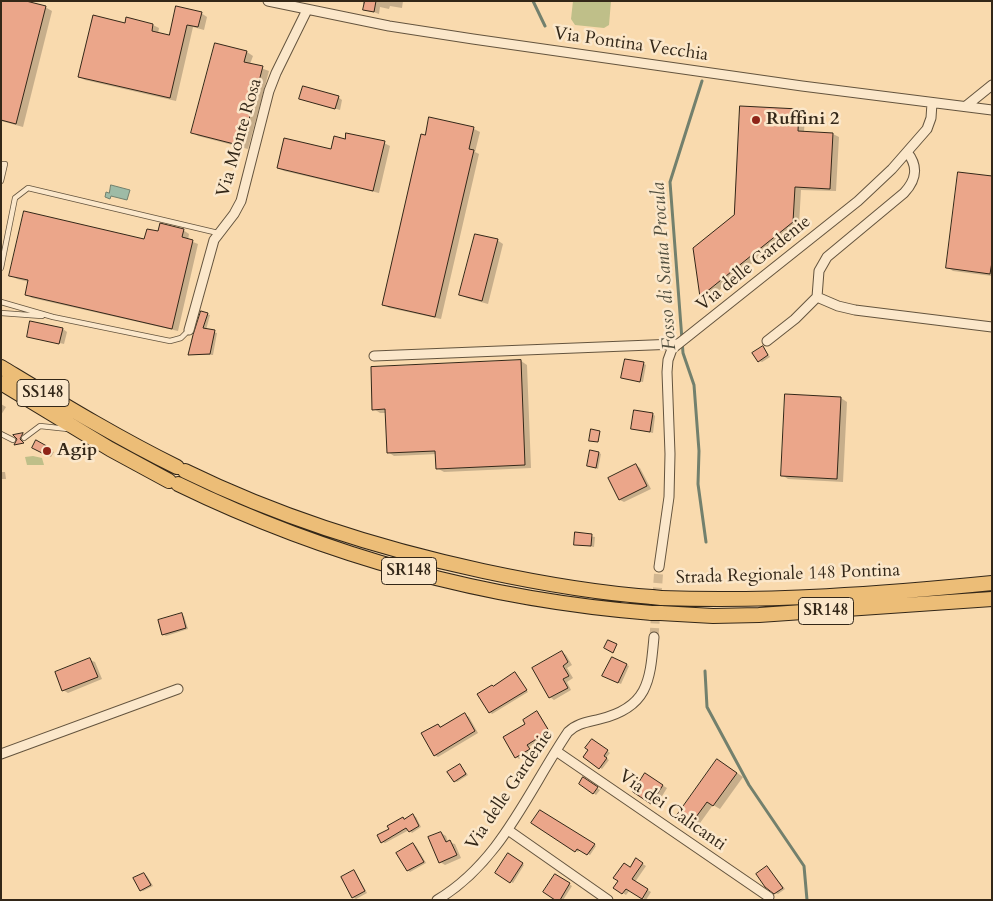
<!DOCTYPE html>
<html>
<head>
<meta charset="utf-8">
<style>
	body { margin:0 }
	#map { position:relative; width:993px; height:901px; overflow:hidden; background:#f9daae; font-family:Cardo,serif }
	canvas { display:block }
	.frame { position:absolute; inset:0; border:2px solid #332718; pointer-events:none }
</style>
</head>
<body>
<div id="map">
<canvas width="993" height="901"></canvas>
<div class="frame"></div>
</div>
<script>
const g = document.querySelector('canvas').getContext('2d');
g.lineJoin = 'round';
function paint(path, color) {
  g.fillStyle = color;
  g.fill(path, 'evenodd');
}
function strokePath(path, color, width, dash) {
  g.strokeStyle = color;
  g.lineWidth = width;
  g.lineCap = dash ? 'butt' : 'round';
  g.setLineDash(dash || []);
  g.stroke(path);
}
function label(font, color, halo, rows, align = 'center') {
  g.font = font + ' Cardo,serif';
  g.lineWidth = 5;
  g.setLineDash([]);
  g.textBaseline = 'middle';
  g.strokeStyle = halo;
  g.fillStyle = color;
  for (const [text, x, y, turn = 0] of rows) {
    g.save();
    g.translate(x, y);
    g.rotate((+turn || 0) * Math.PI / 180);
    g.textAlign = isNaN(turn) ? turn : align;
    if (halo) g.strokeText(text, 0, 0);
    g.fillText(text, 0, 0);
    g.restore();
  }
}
paint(new Path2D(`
	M573,1H611L609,25L604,28L575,25L571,19Z
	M33,456L42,458L44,465H27L25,457Z`), '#bfbf89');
const water = new Path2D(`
	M111,185L130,190L127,200L111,196L110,199L105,197L106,192L109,193Z`);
paint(water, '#9ebba6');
strokePath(water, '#73806d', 1);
paint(new Path2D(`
	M1,1L45,7L52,11L23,127L1,121Z
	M363,1H403L402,8L390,6L389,9L380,7L379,14L365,9V5L363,4Z
	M201,13L207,17L204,30L193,27L176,101L85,80L79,77L126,24L127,19L153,25L159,28L158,34L170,37Z
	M216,44L247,52L253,56L250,64L269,71L248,149L198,136L192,132Z
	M338,97L342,100L340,110L300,98Z
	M799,110L805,113L804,133L833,134L839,137L836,191L801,190L799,225L707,300L701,296L695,248L735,216Z
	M430,119L474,129L480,132L475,152L479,154L441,319L389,308L383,304Z
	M346,140L384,143L390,146L379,193L284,171L278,168L332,151Z
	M992,177V276L953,271L947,267Z
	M183,230L189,234L188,240L198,244L178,331L32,298L26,294L29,282L17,279L10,275L145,240L159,233Z
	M497,240L503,244L488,304L467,298L461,295Z
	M207,314L210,315L206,330L217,333L213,355H192L190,354Z
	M31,322L63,329L67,332L64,344L31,336Z
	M763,347L770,357L762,362L759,361Z
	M521,361L527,365L531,468L444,472L437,468V454L394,456L388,452L386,413H380L374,409Z
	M643,363L646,365L643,382L622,377Z
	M786,396L841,398L847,402L843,482L788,479L782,475Z
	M1,404L6,407L1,415Z
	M653,414L655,416L653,433L633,429Z
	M37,442L54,452L51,457L35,448Z
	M599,453L601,454L598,469L588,466Z
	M636,465L640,468L651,489L624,502L620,500L610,479Z
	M1,472H5L6,479H1Z
	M576,534L595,537L594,547L575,544Z
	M181,614L184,616L188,629L166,636L163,634Z
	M562,652L566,655L572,665L567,668L573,678L567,682L571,690L554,700L550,697Z
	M612,658L629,666L621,684L604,676Z
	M90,660L95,662L102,679L68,693L63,690Z
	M515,674L528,692L492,714L490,712L494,687Z
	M537,713L539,714L551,733L529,747L531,751L519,759L516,757L527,724Z
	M465,715L469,717L478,733L438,757L434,755L438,725L442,727Z
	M593,740L610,753L606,758L609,760L602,769L584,756Z
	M724,764L743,777L720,809L713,805L695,830L689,827Z
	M460,765L468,775L457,782L455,781Z
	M645,775L667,788L656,806L634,792Z
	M584,779L600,790L596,795L580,783Z
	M413,816L416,817L421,827L412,833L409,830L385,843L382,842L405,820Z
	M533,823L588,841L596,846L590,855L580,849L578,852Z
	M441,833L446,836L448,842L455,844L461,858L445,865L440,862Z
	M413,844L416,846L426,863L410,872L408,870Z
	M508,855L524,865L513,883L496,873Z
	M636,860L646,866L635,882L651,892L646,900L630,890L626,895L615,888Z
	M767,867L785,889L778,894L775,893Z
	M354,871L356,873L367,893L356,899L353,897Z
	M144,874L147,876L153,886L143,891L141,890Z
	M556,875L572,886L563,900H558Z`), '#0003');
strokePath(new Path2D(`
	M533,1L545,26
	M702,81L670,182L683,353L694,385L699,451L698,484L706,542
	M705,671L707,707L749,785L804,866L807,900`), '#73806d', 3);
const building = new Path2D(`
	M1,1H26L46,6L16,124L1,120Z
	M365,1H376L374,12L363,10Z
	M176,6L202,12L198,27L187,25L170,98L78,77L93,15L125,23L126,17L153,24L152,31L169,35Z
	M215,43L247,51L244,62L263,66L242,146L191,133Z
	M303,86L339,96L335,109L299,99Z
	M740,106L799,109L798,131L833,133L830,189L795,187L793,222L700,297L693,248L734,215Z
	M429,117L474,127L469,149L474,150L435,317L382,305L421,134L425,135Z
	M346,133L385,141L373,191L277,168L284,138L331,149L334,136L345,139Z
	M958,172L992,176V262L990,274L946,268Z
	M24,211L144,239L147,229L158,231L160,223L184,229L182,237L193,240L172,329L25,295L28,280L9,276Z
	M475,234L498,239L482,301L459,295Z
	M201,311L208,313L203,328L215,330L210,354L188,355L193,335Z
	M30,321L63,328L59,344L27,337Z
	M763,346L768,355L758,362L752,353Z
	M625,359L644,362L640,382L621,378Z
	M521,360L525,465L436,469L435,451L387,453L385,409L372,410L371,367Z
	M785,394L841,397L837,479L781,476Z
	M634,410L653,413L650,432L631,429Z
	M591,429L600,431L598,442L589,441Z
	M23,433L20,439L24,443L14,445L17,439L13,435Z
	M36,440L52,449L48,456L32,448Z
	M590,450L599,452L596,468L587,466Z
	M636,464L647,486L619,500L608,478Z
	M575,532L592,534L591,546L574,545Z
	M182,613L186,628L162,635L158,620Z
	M608,640L617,644L613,653L604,648Z
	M562,651L568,662L563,666L569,676L563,679L568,688L549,698L532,668Z
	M612,657L627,664L618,683L602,676Z
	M90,658L98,677L62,691L55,672Z
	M515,672L527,690L489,713L477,694L492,685L493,686Z
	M537,711L549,731L527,745L530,749L515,758L503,737L525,724L523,720Z
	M465,713L475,731L434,756L421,733L438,724L440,727Z
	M592,739L608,750L604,756L607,758L599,769L583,757L588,750L585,748Z
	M717,759L737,773L713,806L707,802L688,828L675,818Z
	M460,764L466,774L454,782L447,772Z
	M645,773L663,785L651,804L633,792Z
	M583,777L598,787L593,794L579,784Z
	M540,810L595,844L587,855L577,849L575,852L531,823Z
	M413,814L419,826L409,832L406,828L381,843L377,835L389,829L387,826L403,817L404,819Z
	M441,832L446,842L450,840L457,855L439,863L428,837Z
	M413,843L424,862L407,871L396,853Z
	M508,853L523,863L510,883L495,873Z
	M636,858L643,863L632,879L648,889L642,899L626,889L622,894L613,888L618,881L613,878L624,863L630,867Z
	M767,866L783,888L774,894L765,887L756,874Z
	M354,870L365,891L352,898L341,877Z
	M144,873L151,885L140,891L133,878Z
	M555,874L570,883L560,900H555L543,892Z`);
paint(building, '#eba68a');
strokePath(building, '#332718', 1);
strokePath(new Path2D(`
	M654,637L659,567`), '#d1b690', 9, [9, 4.5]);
const service = new Path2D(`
	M1,164H5L1,181
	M1,268L15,198L28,188L218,233
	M1,302L53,317L170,341L181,338L189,330
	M1,313L42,316
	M1,434L13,440
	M24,438L40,426L68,429`);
const minor = new Path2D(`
	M268,1L389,26L473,39L802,86L992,110
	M966,106L992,85
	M907,152C919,167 916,180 904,193L827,257L819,271L817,297L838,306L855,310L992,327
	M189,330L214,240L234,214L241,201L269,91L276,73L307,10
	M767,341L795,319L817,297
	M374,356L676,344
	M659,567L669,497L670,454L667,372L668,360L672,349L858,201L892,169L927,129L931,118L932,103
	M556,751L769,897
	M1,754L178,689
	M508,830L608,900
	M437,900C501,862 528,791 568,732C577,723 589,722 600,719C649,707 650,680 654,637`);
const trunk = new Path2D(`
	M1,367C59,402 116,437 177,467
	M1,383L110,449L169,481
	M185,471C279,517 381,549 483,571C539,583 596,593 652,597
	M178,484C326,556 487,600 652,613
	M661,598C771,602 882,594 992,583
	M660,613L713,616L759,615L992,599`);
strokePath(service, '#64543e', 6);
strokePath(minor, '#64543e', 11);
strokePath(trunk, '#332718', 16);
strokePath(service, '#fbe7ca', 4.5);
strokePath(minor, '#fbe7ca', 9);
strokePath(trunk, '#ecbd77', 14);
const trunkBridge = new Path2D(`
	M652,597L661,598
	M652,613H660`);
strokePath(trunkBridge, '#332718', 16, []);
strokePath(trunkBridge, '#ecbd77', 14);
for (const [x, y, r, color] of [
	[756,120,5,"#8f2418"],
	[47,451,5,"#8f2418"]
]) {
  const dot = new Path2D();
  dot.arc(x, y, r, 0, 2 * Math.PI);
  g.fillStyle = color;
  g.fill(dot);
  strokePath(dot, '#fbe7ca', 2);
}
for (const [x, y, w] of [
	[43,393,52],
	[409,571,55],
	[826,611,55]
]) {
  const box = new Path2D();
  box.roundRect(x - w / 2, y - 13.5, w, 27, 4);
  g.fillStyle = '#fbe7ca';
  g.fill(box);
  strokePath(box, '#332718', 1);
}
label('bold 16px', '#332718', null, [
	["SS148",43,393],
	["SR148",409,571],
	["SR148",826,611]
]);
label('18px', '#332718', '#fbe7ca', [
	["Via Pontina Vecchia",631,45,8],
	["Via Monte Rosa",240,138,-74],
	["Via delle Gardenie",754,264,-39],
	["Strada Regionale 148 Pontina",788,575,-2],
	["Via delle Gardenie",510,790,-56],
	["Via dei Calicanti",672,811,35]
]);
label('bold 18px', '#332718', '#fbe7ca', [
	["Ruffini 2",766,120],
	["Agip",57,451]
], 'left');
label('italic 19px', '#4e4c3c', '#fbe7ca', [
	["Fosso di Santa Procula",665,266,-94]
]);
</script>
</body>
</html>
